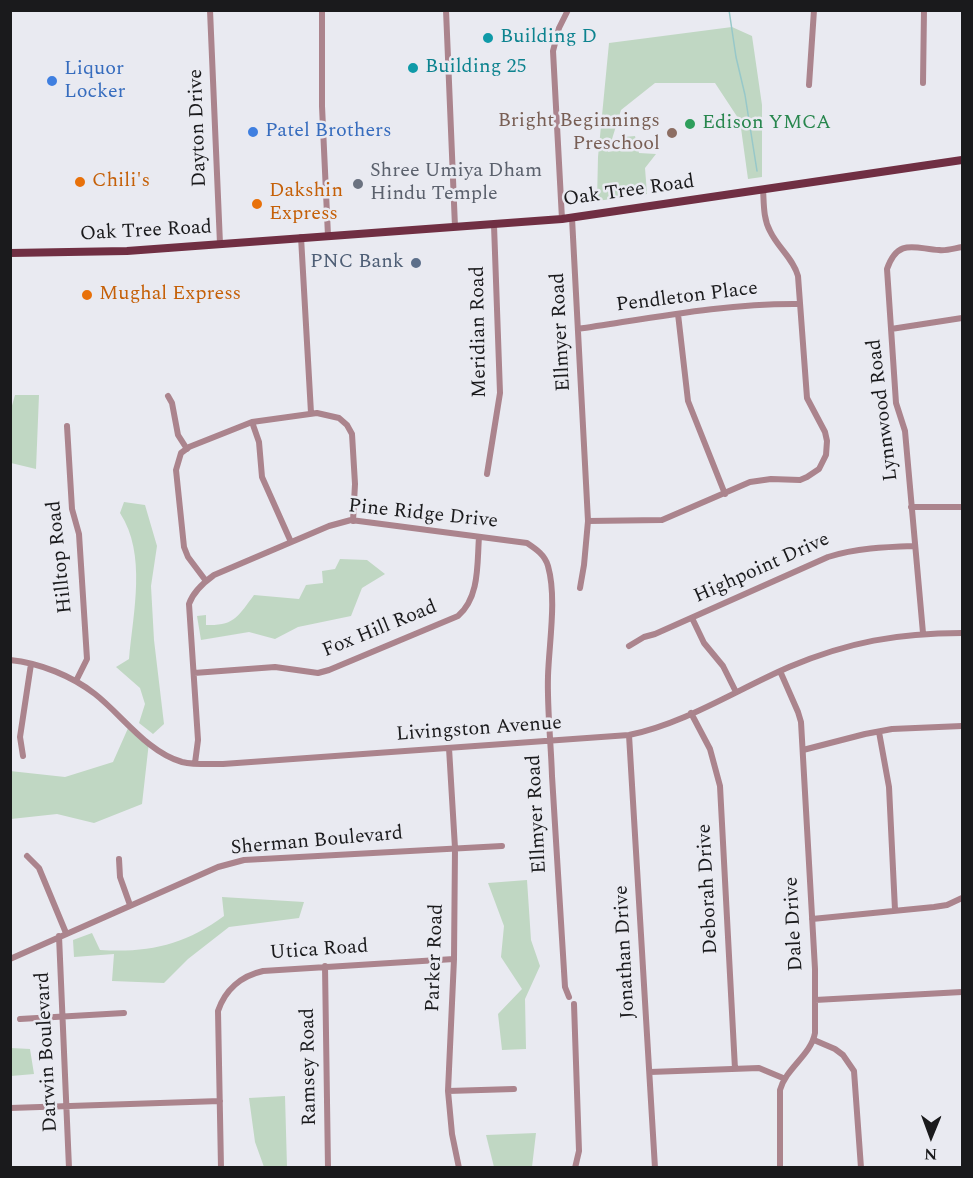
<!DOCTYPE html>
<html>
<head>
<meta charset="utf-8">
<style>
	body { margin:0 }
	#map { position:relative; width:973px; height:1178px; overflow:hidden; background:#e9eaf1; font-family:Spectral,serif }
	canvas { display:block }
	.frame { position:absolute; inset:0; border:12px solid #1a1a1c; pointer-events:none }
	.north { position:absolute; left:901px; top:1106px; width:60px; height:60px; -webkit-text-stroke:4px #e9eaf1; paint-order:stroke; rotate:181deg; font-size:16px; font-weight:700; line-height:24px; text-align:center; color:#1a1a1c }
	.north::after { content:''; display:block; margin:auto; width:21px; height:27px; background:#1a1a1c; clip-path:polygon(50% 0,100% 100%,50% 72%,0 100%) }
</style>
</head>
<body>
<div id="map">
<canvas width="973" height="1178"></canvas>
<div class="frame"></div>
<div class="north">N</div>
</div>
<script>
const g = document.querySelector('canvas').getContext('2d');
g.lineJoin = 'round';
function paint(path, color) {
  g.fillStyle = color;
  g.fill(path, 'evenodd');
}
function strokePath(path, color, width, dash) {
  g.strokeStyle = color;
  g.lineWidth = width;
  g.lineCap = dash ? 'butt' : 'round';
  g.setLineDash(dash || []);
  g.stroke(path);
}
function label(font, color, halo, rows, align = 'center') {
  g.font = font + ' Spectral,serif';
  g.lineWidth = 5;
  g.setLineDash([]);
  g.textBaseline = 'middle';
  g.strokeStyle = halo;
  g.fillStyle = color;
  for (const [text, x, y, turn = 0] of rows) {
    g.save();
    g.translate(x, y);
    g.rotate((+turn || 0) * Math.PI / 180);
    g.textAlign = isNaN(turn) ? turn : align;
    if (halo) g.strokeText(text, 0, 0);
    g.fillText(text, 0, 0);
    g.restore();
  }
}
paint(new Path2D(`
	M732,27L752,36L762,105V177L748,179L740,121L715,83H655L621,110L608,152L626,149L624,137L635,136L639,153L656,154L645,168L647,194L597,201L598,157L609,43Z
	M15,395H39L36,469L11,463V409Z
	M124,502L145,505L157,546L151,586L154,640L164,724L153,734L139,723L145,704L140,688L116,667L129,659C133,613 147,554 120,513Z
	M340,559L367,560L385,574L362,588L351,616L298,627L275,639L249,632L201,640L197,616L206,615V625C235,626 238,616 254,595L299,599L306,585L323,583L322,571L335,569Z
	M129,726L149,742L142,804L94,823L57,814L11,819L10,771L65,777L113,762Z
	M527,880L531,940L540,966L525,999L526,1049L502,1050L498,1014L522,989L501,957L504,926L488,883Z
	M222,897L304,902L299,918L229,927L188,959L164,983L112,981L114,954L74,957L73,940L92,933L100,950C148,953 185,945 224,916Z
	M11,1048L30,1049L34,1074L11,1076Z
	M285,1096L287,1167H264L255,1142L249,1098Z
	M536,1133L532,1167H494L486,1135Z`), '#c0d7c3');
strokePath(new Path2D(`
	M729,10L736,57L745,95L757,171`), '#97c8c9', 1.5);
strokePath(new Path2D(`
	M210,10L220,244
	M322,10V106L328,236
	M446,10L455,227
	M923,83L924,10
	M809,85L814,10
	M572,218L588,521L584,565L580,588
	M562,219L553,51L559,28L568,10
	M301,237L311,413
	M678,314L688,401L725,494
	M578,329C652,318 726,303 800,304
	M891,329L962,318
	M168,396L172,403L178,435L187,449
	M252,422L259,442L262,477L291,542
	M67,426L72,509L79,534L87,659L76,681
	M487,474L500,393L494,225
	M911,507H962
	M588,521L662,520L750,482L771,479L800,480L807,477L819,469L826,455L827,441L825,432L807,398L798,276C793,258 778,248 770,231C763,218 764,203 763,189
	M206,581L188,557L184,547L176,470L181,453L189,447L252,422L317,413L339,418L347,425L352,434L355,484L353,521
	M692,618L704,643L723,666L736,692
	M923,633L905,431L896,403L887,269C898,237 916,249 939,250C947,251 955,248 962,247
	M629,646L644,637L655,634L828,557C856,548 885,547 914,546
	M10,660C40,663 72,676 95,694C122,715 147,752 182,762C195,765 210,764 223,764L629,735C686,723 736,690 789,667C848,642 898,633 962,633
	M780,671L798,712L801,722L815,969V1033C811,1055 786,1068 780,1090V1168
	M194,673L275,667L318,673L329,670L458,616C480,597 477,563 479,537
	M691,713L710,749L720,786L735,1069
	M879,732L889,787L895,910
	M629,735L655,1168
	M449,748L455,848L454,959L448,1091L452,1134L459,1168
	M803,750L865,734L892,729L962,726
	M23,756L20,737L31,664
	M195,763L198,740L189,604C193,592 203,583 214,575L329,526L351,520L527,543C536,549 545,555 548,566C557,598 549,643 548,676C547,709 551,743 552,776C556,847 561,917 565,987L569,997
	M27,856L39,868L66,933
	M119,859L120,877L130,905
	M812,919L934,907L947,905L962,898
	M59,936L69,1168
	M10,959L218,867L244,860L502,846
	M325,966L328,1168
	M815,1000L962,992
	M574,1004L579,1151L575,1168
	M20,1019L124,1013
	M814,1040L835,1049L843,1055L854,1071L861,1168
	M650,1072L759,1068L783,1078
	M448,1091L514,1089
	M10,1108L220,1101
	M221,1168L218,1011C225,990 241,976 263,971L454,959`), '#ab848d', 6);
strokePath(new Path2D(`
	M10,253L127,251L562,219L962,160`), '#702f43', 8);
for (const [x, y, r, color] of [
	[488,38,6,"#0f9aa8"],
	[413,68,6,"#0f9aa8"],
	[52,81,6,"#3f7fe0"],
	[690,124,6,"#2e9e5b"],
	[253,132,6,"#3f7fe0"],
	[672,133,6,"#8d6e63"],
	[80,182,6,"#e8710a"],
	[358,184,6,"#6b7280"],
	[257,204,6,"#e8710a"],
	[416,263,6,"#5c6f8a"],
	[87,295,6,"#e8710a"]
]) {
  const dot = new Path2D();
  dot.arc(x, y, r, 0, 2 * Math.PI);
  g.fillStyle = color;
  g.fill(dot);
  strokePath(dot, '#e9eaf1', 2);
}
label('20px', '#0d838f', '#e9eaf1', [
	["Building D",500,38],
	["Building 25",425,68]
], 'left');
label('20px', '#366cbe', '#e9eaf1', [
	["Liquor",64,70],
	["Locker",64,93],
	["Patel Brothers",265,132]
], 'left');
label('20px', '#785e54', '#e9eaf1', [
	["Bright Beginnings",660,122],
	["Preschool",660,145]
], 'right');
label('20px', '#27864d', '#e9eaf1', [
	["Edison YMCA",702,124]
], 'left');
label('20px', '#1a1a1c', '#e9eaf1', [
	["Dayton Drive",199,128,-92],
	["Oak Tree Road",629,192,-8],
	["Oak Tree Road",146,232,-3],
	["Pendleton Place",687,298,-7],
	["Meridian Road",480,332,-91],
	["Ellmyer Road",562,332,-93],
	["Lynnwood Road",884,410,-97],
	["Pine Ridge Drive",423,515,6],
	["Hilltop Road",61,557,-96],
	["Highpoint Drive",762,569,-24],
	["Fox Hill Road",380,630,-22],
	["Livingston Avenue",479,730,-4],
	["Ellmyer Road",538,814,-93],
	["Sherman Boulevard",317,842,-5],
	["Deborah Drive",709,889,-93],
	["Dale Drive",795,924,-93],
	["Utica Road",319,951,-4],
	["Jonathan Drive",626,952,-93],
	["Parker Road",436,958,-88],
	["Darwin Boulevard",48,1052,-93],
	["Ramsey Road",310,1067,-91]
]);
label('20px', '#5b616d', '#e9eaf1', [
	["Shree Umiya Dham",370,172],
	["Hindu Temple",370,195]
], 'left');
label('20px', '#c56008', '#e9eaf1', [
	["Chili's",92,182],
	["Dakshin",269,192],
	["Express",269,215],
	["Mughal Express",99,295]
], 'left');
label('20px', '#4e5e75', '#e9eaf1', [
	["PNC Bank",404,263]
], 'right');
</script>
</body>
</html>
